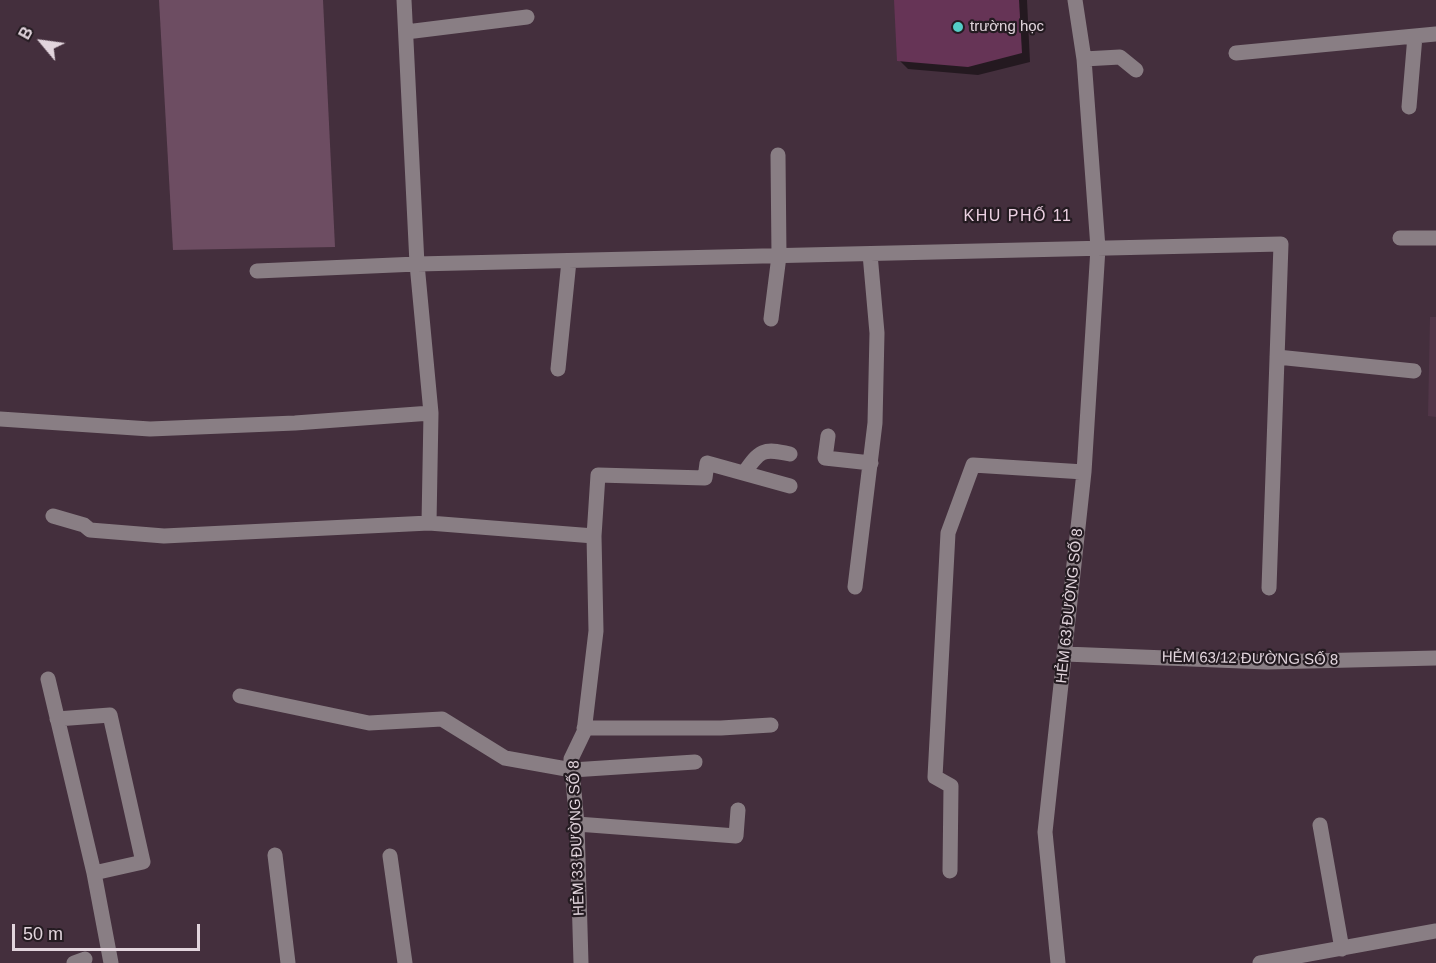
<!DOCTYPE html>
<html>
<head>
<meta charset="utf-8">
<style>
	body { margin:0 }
	#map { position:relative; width:1436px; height:963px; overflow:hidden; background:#442f3d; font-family:Helvetica,sans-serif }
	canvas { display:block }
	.north { position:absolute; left:12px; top:12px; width:60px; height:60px; -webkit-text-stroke:4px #241b21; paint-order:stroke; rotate:299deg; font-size:16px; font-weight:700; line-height:24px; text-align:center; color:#e2d5dd }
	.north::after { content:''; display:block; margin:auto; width:21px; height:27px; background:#e2d5dd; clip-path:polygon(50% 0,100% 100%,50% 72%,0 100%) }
	.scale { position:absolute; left:12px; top:924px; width:188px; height:27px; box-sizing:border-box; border:3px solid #e2d5dd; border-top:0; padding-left:8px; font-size:18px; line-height:21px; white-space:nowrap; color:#e2d5dd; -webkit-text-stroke:4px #241b21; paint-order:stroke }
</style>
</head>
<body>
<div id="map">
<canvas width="1436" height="963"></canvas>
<div class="north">B</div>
<div class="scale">50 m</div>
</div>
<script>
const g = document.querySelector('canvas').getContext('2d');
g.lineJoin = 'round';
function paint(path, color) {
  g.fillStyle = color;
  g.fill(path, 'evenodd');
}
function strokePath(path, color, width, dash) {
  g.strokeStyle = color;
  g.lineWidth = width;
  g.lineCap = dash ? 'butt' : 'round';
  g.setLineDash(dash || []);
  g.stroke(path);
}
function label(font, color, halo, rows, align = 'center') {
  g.font = font + ' Helvetica,sans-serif';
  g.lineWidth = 4.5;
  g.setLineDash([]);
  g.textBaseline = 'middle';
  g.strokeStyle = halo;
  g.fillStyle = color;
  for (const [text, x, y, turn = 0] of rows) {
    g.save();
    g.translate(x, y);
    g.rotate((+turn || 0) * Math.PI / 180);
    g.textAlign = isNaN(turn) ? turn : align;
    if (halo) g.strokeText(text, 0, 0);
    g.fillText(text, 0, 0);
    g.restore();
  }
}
paint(new Path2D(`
	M1430,317H1436V417L1428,416Z`), '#513648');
paint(new Path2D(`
	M159,0H323L335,247L173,250Z`), '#6d4d62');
paint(new Path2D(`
	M895,0H1027L1030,62L978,75L908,69L899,60Z`), '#0007');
paint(new Path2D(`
	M894,0H1019L1022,53L968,67L897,61Z`), '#663456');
strokePath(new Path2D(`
	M404,0L417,264L431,413L429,523L594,536
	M406,32L527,17
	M1236,53L1436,34
	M1084,59L1120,57L1136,70
	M1409,107L1415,36
	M1400,238H1436
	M257,271L417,264L1281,244L1269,588
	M771,319L779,256L778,155
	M1277,357L1414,371
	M558,369L569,261
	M0,419L150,429L295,423L431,413
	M828,436L825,458L871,463
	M744,473C760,450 763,448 790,454
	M53,516L84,525L90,530L164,536L429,523
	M855,587L875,423L877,333L870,254
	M1065,654L1267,662L1436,658
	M48,679L94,873L111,963
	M240,696L369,723L442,719L505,758L572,770L695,762
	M57,719L110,715L143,862L94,873
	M584,728H721L771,725
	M577,824L736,836L738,810
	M1320,825L1342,949
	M275,855L288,963
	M390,856L405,963
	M950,871L951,786L935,777L948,533L973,465L1084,472
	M74,963L85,959
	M581,963L577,824L571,759L584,732L596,631L594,536L598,475L705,478L707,463L790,486
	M1058,963L1045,832L1084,472L1098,248L1084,59L1075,0
	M1260,963L1436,931`), '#897e84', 15);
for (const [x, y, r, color] of [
	[958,27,6,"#54cdc7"]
]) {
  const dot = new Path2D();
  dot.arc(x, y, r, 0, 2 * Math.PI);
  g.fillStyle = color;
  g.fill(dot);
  strokePath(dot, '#241b21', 2);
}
label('15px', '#e2d5dd', '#241b21', [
	["trường học",970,27]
], 'left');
label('15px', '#e2d5dd', '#241b21', [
	["HẺM 63 ĐƯỜNG SỐ 8",1070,606,-84],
	["HẺM 63/12 ĐƯỜNG SỐ 8",1250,659,1],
	["HẺM 33 ĐƯỜNG SỐ 8",577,838,-92]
]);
g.letterSpacing = '1.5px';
label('16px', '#ebd0e1', '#241b21', [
	["KHU PHỐ 11",1018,217]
]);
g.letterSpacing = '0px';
</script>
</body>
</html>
